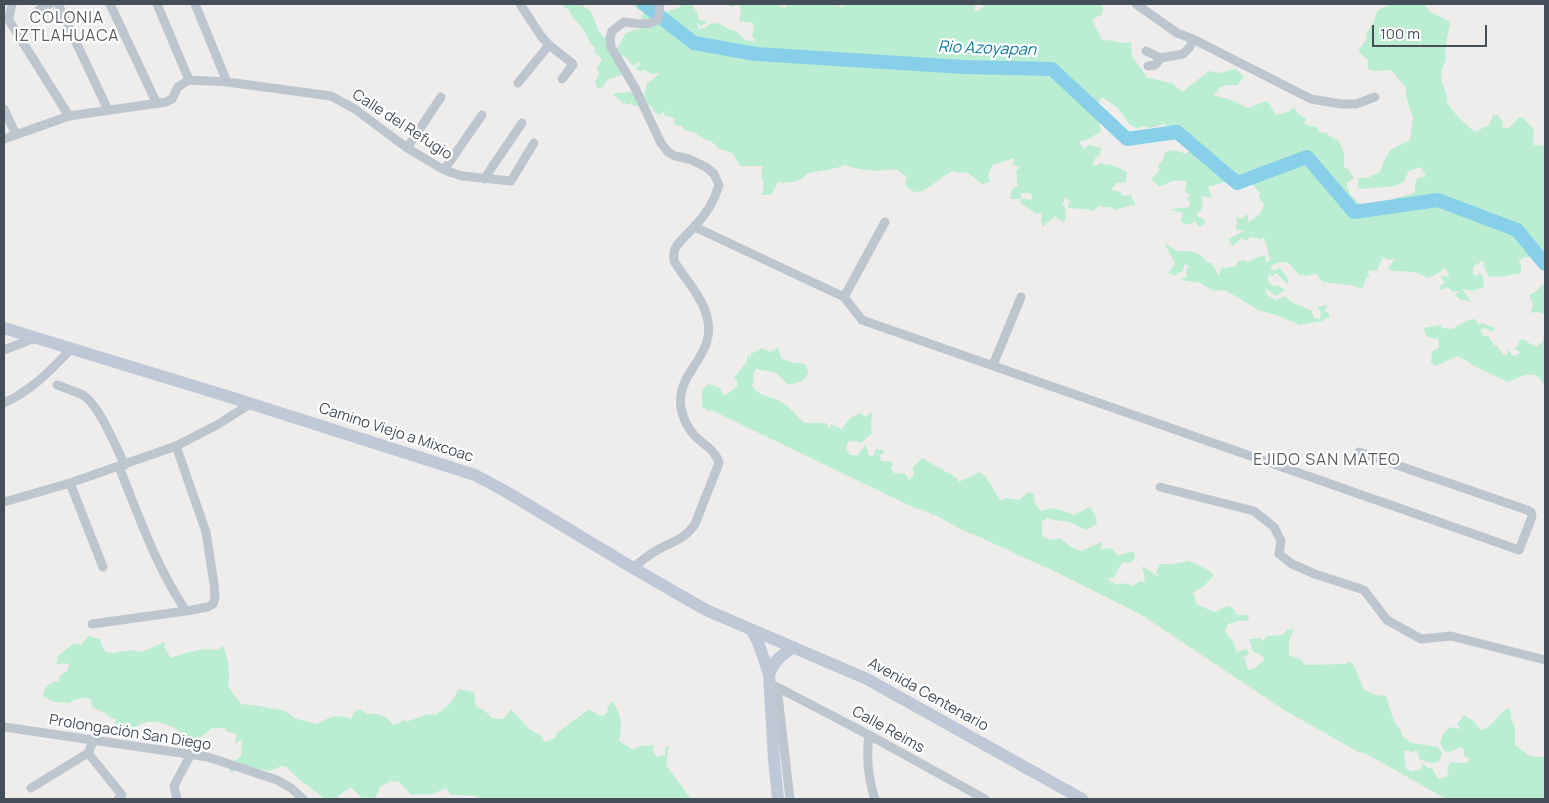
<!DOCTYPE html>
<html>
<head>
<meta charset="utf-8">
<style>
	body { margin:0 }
	#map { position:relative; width:1549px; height:803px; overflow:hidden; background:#efedec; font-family:Manrope,sans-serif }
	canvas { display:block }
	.frame { position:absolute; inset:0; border:5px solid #454f59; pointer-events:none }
	.scale { position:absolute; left:1372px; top:25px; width:115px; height:22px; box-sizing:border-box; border:2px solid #454f59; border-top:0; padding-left:6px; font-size:15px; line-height:18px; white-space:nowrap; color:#454f59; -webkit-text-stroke:4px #fff; paint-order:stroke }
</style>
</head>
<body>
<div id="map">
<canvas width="1549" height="803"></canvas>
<div class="frame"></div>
<div class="scale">100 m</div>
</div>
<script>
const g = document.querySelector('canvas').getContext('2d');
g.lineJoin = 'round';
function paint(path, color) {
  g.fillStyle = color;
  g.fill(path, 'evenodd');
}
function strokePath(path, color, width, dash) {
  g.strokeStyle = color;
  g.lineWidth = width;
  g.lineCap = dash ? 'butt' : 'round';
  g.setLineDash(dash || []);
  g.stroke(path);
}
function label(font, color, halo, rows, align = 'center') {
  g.font = font + ' Manrope,sans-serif';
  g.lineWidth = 4.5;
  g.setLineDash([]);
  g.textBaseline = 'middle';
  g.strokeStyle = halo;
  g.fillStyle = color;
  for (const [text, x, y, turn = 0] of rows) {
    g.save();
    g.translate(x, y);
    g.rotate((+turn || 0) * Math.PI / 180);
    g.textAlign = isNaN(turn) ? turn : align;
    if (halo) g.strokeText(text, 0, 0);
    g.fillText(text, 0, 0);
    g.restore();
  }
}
paint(new Path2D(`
	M561,4H580L588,9L592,13L598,30L606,39L614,53C624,41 620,31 640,29L644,25L641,16L646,10L640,11L632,4H649C664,20 664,10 681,7L679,4H691L697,12L699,20L708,22L701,26L697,23L699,29L705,28L710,24L718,23L731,30L736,31L745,40L756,42L752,36L754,27L753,23L739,21L741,11L740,4L732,7L728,4H776L784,8L789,4H836L841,7L851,4H977L974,8L975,12L984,7L982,4H1101L1103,9L1102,14L1092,20L1102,40C1113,39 1119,45 1131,42L1132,56L1148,78L1172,83L1182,92L1209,71L1219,73L1235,69L1244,76L1237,85H1227L1219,88L1214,96C1228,98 1236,102 1248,108L1267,101L1276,115L1288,112L1294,107L1298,113L1306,119L1304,124L1316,127L1319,132L1327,133L1329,136L1339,141L1344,153V167L1349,170L1354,178L1346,183L1350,194L1364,208L1371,205L1367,213L1379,209V203C1391,201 1402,195 1415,193V183L1418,178L1425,177V174L1420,167L1409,171L1404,181L1396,186L1362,189L1357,186L1359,182L1358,178H1367L1380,172L1384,161L1390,150L1410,140L1413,118L1406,96V88L1391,70L1375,71L1368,69V60L1358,51L1366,40L1367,32L1373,24L1377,11C1392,1 1406,4 1424,4L1431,12L1450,22L1445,50L1446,59L1441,72L1442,83L1446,92L1447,103L1458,117L1475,132L1489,125L1493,115H1498L1503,122L1502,128H1509L1519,117L1523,118L1534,129L1533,143L1534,145L1542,146L1545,143V257H1543L1540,264L1535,263L1533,257H1525L1518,261L1521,264V272L1519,274C1514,274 1511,275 1506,276C1500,277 1495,276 1489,277L1483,265L1484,261H1482L1473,267V275L1476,276L1480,273L1483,277L1484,289L1480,288L1473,291L1462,289L1471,302L1459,299L1455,295L1460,291L1453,292L1448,287L1441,290L1440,286L1445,283L1440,276L1448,277L1449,274L1445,268L1437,274L1427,278C1412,267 1404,275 1388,269L1395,259L1388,260L1383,257L1377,270L1367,271L1370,276L1366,277L1363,287L1359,288L1356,286L1323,282L1315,273L1308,276L1299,275C1286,261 1289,259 1270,266L1273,271L1280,268L1289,280L1287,284L1276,273L1272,276L1268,275V282L1274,286L1277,285L1285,290L1276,296L1265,288L1267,295L1276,300L1285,296L1293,303L1311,310L1314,318L1320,319L1321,312L1317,307L1328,305L1324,312H1328L1330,316L1322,321L1300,325L1279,316L1258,310L1225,290L1214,291L1200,283L1180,280L1187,276L1186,270L1189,267L1185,263L1183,270L1175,276L1168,273L1175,263L1164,243L1177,251H1189L1201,255L1208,263H1211L1219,276L1221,268H1225L1236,266L1238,261L1244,260L1248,262L1254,258L1267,255L1265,259L1267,262L1270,260L1266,243L1264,240L1265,236L1261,239L1251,237L1246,241L1242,238L1233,246L1228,239L1244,231L1235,229L1237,222L1236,216L1241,219L1248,214V222C1255,218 1263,213 1264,204L1259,197L1260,192L1243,176L1239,182L1228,176L1226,182L1208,187L1211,195V198L1202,196C1203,205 1204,209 1196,215L1205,220L1204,224L1199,227L1195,221L1190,225L1181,222L1183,213L1174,211L1171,209L1189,207L1190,203L1186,198L1191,195L1185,192L1187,181H1172L1159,187L1151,179L1160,170L1158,165L1164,158V154L1169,150L1181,152L1185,154L1201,144H1196L1192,141C1178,141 1174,133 1165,124L1150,128L1144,126L1136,128L1129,124L1118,108L1102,97L1099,102L1095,105L1102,118V122L1099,123L1101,131L1087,140L1080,141V144L1084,149L1089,145L1101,148L1100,155L1096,157L1092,165L1096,166L1100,163L1108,165L1110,164L1127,172L1126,182L1117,183L1111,190L1120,192L1123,196L1131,195L1136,206L1132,205L1115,210L1111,207H1101V204L1093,211L1084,209L1068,208V205L1070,201L1064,198V202L1062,203L1065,207L1066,219L1063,222L1055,216L1042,227L1041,218L1043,213L1036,214L1020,203L1022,199L1032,200V196L1030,193H1021V199H1011C1009,192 1012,189 1018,185C1016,181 1018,177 1016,172L1019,167L1011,165L1015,160L1013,158L1000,163L993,164L988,176L990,182L982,184L967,172L962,173L952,171L923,191L913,192L905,185L907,177L896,169C878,172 862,171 845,165C833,170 822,170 810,173C806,174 804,177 801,179C793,183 786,183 778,182L771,195H762L764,183L761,178L763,166H740L733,154L725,150L719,149L712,142L704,139L693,132L685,131L682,126L675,125L674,123L675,119L664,115L665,110L660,115L655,113L652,107L644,102L637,106L633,105L631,102L629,105L623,103L612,94C621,92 628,93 637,91L639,95L644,97L647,83L657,76L659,73L651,74L645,70L639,71L635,68L640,65L639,61L634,66L623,55L621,56L620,66L617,70L626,71V74L608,79L602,88H597L595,81L599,75L597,68L602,60L594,51L595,47L591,44L583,29L573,18L569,10Z
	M1542,284L1545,286V314L1537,312L1531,313L1533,304L1529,295L1538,290Z
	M1475,319L1478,325L1482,323L1495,328L1491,332L1484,327L1480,331L1484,336H1488L1494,345L1497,346L1503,354L1507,355L1508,349L1513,356L1517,355L1521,352L1514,349L1519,344V341L1522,339L1536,347L1543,341L1544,330L1545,331V387C1543,384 1541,379 1538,377C1531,370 1515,379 1508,382L1474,366L1467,361L1457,356L1436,366L1431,363L1432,352L1439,347L1438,339L1427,337L1423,328L1440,325L1442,328L1452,329L1468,320Z
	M778,347L781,358L790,362L805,364L809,373L802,381L788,385L777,373L756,369L753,374L754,380L752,386C760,398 773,396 783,403C791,408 797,416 804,423H826L830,430L831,424L842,429L850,418L860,413L865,417L872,412L871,428L872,433L861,443L856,441L848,442L846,449L850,455H858L865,445L868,451V455L873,456L876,449L884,450V453L880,455L881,461H890L893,464L891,469L894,473L905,474L909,480L914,475L913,467L922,458L957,478L959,482L979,472L986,477L1000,500L1007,498L1019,500L1028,492L1034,494V501L1040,511L1054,508L1074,515L1090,507L1096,517L1097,524L1087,530C1080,528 1074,523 1068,522C1060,520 1054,522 1048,517L1042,522V536L1050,540L1060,538L1071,547L1081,551L1101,542V550L1107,548L1113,549L1117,556L1134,551L1135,558L1130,563L1124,562L1121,564L1114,577L1107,579L1118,585L1124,583L1132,586L1141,581L1143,583L1145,579L1142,566L1157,576L1158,575L1156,572L1160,564H1173L1189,561L1208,570L1214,575L1204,586L1193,593L1197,605L1215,612L1227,606L1232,607L1237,615H1250L1247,621H1238L1228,624L1225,631L1234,643L1236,652L1247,649L1249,654L1244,657L1248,670L1256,668L1265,658L1252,650L1249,639L1261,638L1262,642L1267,636L1282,635L1288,629L1294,630L1289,641V655L1300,659L1306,665L1345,664L1350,661L1354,666L1364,690L1376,695L1386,696L1394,721L1401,731L1402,736L1412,743L1438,747L1442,753L1439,762L1431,763L1419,759L1417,751L1411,752L1408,750L1404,751L1406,768L1411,771L1420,770L1423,763L1428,768H1432L1438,779L1449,776L1447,768L1450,762L1466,763L1470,758L1464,756V751L1461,747L1449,752L1444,751L1440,743L1443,734L1450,727L1459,729L1460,728L1457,724L1464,715L1472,720L1481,730C1494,728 1497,711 1510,708L1511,719L1515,727V745L1530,756L1545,757V799H1446L1365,753L1364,754L1362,752L1360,753L1284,710L1140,614L1046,567L1042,566L971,533L969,534L967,531L966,532L935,515L934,516L926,511L925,512L922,509L919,510L711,410L707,411L705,408L704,409L702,406V390L708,384L719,387L724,396L737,387V381L734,377L747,362V356L751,357V354L762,348L770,352Z
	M88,636L100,639L101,645L106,652L112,653L131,650L142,652L165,642L164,647L171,658C185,653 202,647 217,650L223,646C228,659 231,673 228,687L241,704L259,706L285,711L296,719H297L316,724C329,718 337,713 351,719L354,712L360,709L367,714C379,713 386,715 393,725L404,720L406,722L428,714L435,715L449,705L459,689L474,692L476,707L484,710L492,718L504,719L511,709L529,729L540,735L545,742L555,738L557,733L589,709L598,715L603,716L607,713L608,706L613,701C621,716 623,725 619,741L633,750C638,746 647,744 654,746L653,751L657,757L665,755V748L669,745L666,765L691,799H513L504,798L503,799H481L475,796L451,795L445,787L444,789L432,794L411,795L399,782L390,781L380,787L375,799H363L351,787L339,795L337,799H324C313,787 296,780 287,767L282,766L269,771L247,767L230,773C229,765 234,761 241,756L242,740H240L235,744L236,734L226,731L224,728H212L196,741L195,748L186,747C185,742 184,737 181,733C175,726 157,721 147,722C135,724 134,733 118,731L114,726L116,719L111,718L108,715L92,707L91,699C83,697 76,698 69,703L54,702L43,696L45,688L53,682L59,681L60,676L68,670L69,664L63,663L56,665L58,656L74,643L81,645Z`), '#baedd1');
strokePath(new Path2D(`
	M644,4L694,43L756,54L964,67L1052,69L1127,139L1177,132L1237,183L1307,157L1354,212L1438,200L1517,230L1545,264`), '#88cfea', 14);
strokePath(new Path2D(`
	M12,4L9,17L10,22L69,116
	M58,4L108,110
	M110,4L157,104
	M157,4L189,80
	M195,4L227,82
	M520,4L541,36L549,45L572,63L573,65L562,79
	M1136,4L1177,33L1193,39L1311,99L1341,104H1356L1375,97
	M39,10L50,4
	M1146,51L1161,58L1183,54L1190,47L1193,39
	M1148,66L1155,65L1161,58
	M518,83L549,45
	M4,109L16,135
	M4,139L69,116L166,102L172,99L178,87L189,80L227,82L331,96L355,109L407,148L444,170L462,176L511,181L534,143
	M407,148L441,97
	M444,170L482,115
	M484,179L522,123
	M695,227L844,297L862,320L1519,550L1532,517L1531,512L1527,510L1359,452
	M844,297L885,222
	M4,350L35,338
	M993,365L1021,297
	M57,385C65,388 75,391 83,395C100,406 115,446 125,465
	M4,403C31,391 51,370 71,349
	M119,467C139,516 156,567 186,611
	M70,483L103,567
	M1160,487L1254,511L1274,527L1281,541L1279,554L1292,564L1315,574L1364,590L1387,620L1421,639L1451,636L1545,660
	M4,502L70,483L176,446L217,425L250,404
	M633,568C641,561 650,554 659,549C674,541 685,539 695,524L719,463C716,450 702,444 694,435C687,427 683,418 681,408C675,370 720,356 706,313C700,294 684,278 674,261C674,257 673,253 675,249C679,241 687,235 693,228C705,216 714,202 719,185L714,174L706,167L689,159L675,156L668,152L661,143L635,88L611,47L610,38L612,31L624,22C636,23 648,27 658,19L660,4
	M92,624L186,611L208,607L213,604L215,598L214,584L206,532L176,446
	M774,686L777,687L790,799
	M777,687L869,735L985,799
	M4,727L208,757L277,780L291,788L303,799
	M869,735C866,757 868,778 875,799
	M88,753L122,795L118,799
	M31,788L88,753L94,740
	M177,799L174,786L191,754`), '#bdc6cf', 9);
strokePath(new Path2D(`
	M4,328L233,398L475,475L505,491L633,568L706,610L867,679L1082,799
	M752,631L758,642L769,674
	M778,799L774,760L769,674C776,659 780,656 794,647`), '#bfc8d6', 12);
label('15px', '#454f59', '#fff', [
	["Calle del Refugio",402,125,33],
	["Camino Viejo a Mixcoac",396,433,18],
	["Avenida Centenario",928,695,29],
	["Calle Reims",888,730,29],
	["Prolongación San Diego",130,733,9]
]);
g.letterSpacing = '1px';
label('16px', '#595c61', '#fff', [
	["COLONIA",67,19],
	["IZTLAHUACA",67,37],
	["EJIDO SAN MATEO",1327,461]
]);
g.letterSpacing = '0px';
label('italic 16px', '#0e7ba4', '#fff', [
	["Rio Azoyapan",987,49,2]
]);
</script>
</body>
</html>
